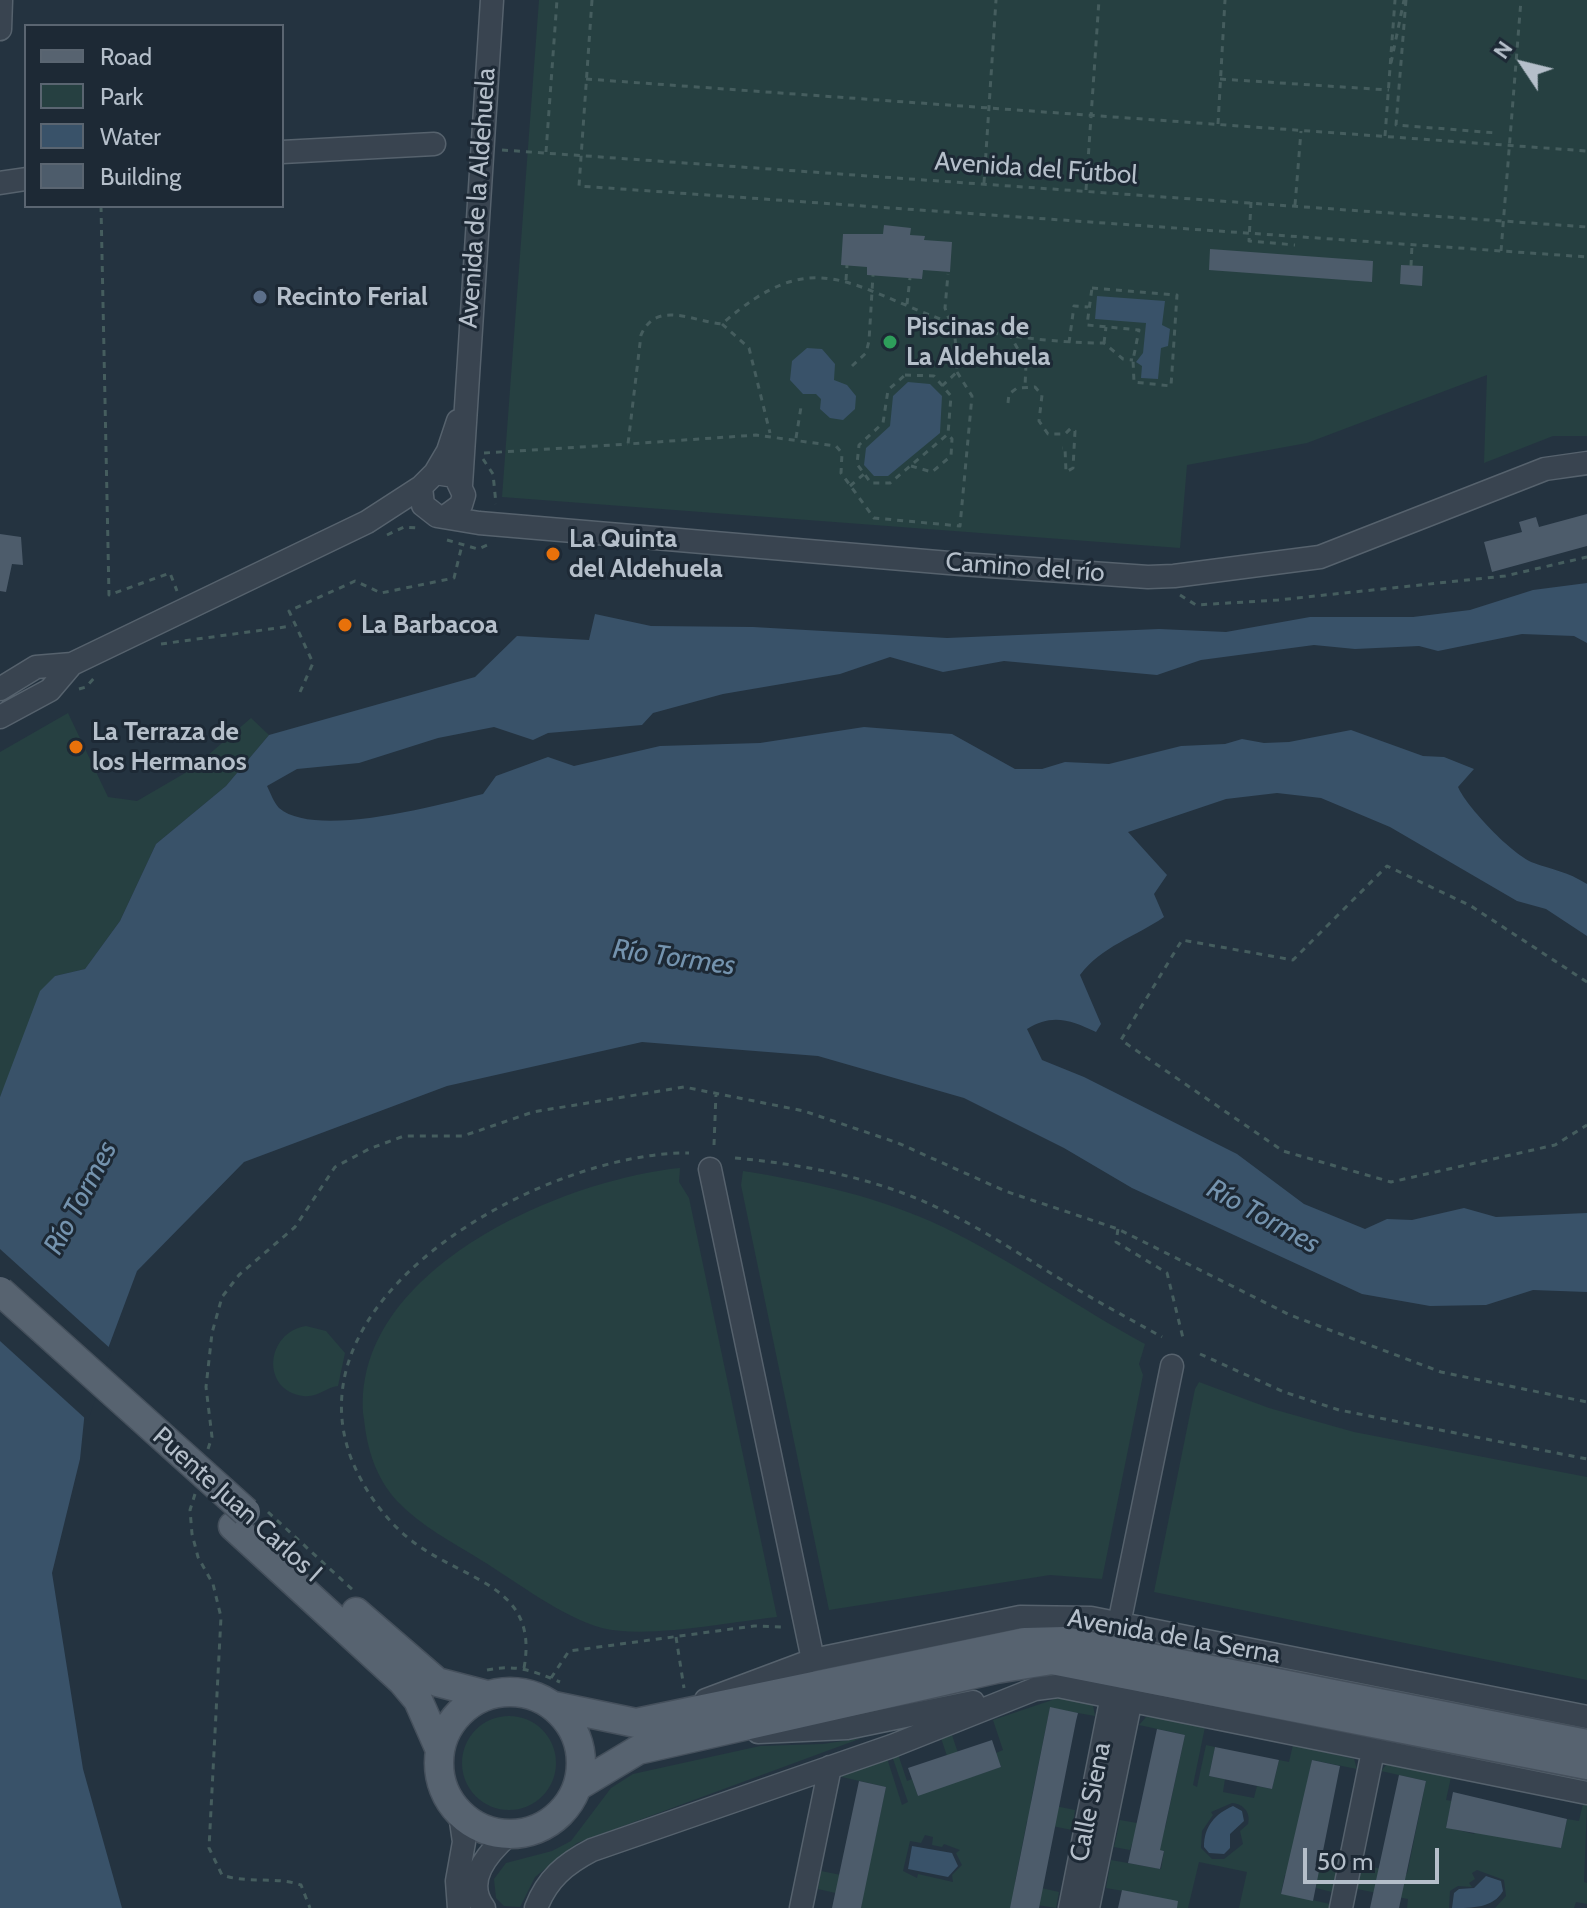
<!DOCTYPE html>
<html>
<head>
<meta charset="utf-8">
<style>
	body { margin:0 }
	#map { position:relative; width:1587px; height:1908px; overflow:hidden; background:#243340; font-family:Cabin,sans-serif }
	canvas { display:block }
	.legend { position:absolute; left:24px; top:24px; width:260px; height:184px; box-sizing:border-box; background:#1d2935; border:2px solid #5a6571; margin:0; padding:10px 14px; list-style:none; font-size:24px; color:#b5bfca }
	.legend li { display:flex; align-items:center; gap:16px; height:40px }
	.legend b { width:40px; border:2px solid #5a6571 }
	.north { position:absolute; left:1483px; top:24px; width:80px; height:80px; -webkit-text-stroke:6px #1d2935; paint-order:stroke; rotate:305deg; font-size:22px; font-weight:700; line-height:32px; text-align:center; color:#b5bfca }
	.north::after { content:''; display:block; margin:auto; width:28px; height:36px; background:#b5bfca; clip-path:polygon(50% 0,100% 100%,50% 72%,0 100%) }
	.scale { position:absolute; left:1303px; top:1848px; width:136px; height:36px; box-sizing:border-box; border:4px solid #b5bfca; border-top:0; padding-left:10px; font-size:24px; line-height:28px; white-space:nowrap; color:#b5bfca; -webkit-text-stroke:6px #1d2935; paint-order:stroke }
</style>
</head>
<body>
<div id="map">
<canvas width="1587" height="1908"></canvas>
<ul class="legend">
<li><b style="height:10px;background:#576370"></b>Road</li>
<li><b style="height:22px;background:#264041"></b>Park</li>
<li><b style="height:22px;background:#395269"></b>Water</li>
<li><b style="height:22px;background:#4d5c6b"></b>Building</li>
</ul>
<div class="north">N</div>
<div class="scale">50 m</div>
</div>
<script>
const g = document.querySelector('canvas').getContext('2d');
g.lineJoin = 'round';
function paint(path, color) {
  g.fillStyle = color;
  g.fill(path, 'evenodd');
}
function strokePath(path, color, width, dash) {
  g.strokeStyle = color;
  g.lineWidth = width;
  g.lineCap = dash ? 'butt' : 'round';
  g.setLineDash(dash || []);
  g.stroke(path);
}
function label(font, color, halo, rows, align = 'center') {
  g.font = font + ' Cabin,sans-serif';
  g.lineWidth = 6;
  g.setLineDash([]);
  g.textBaseline = 'middle';
  g.strokeStyle = halo;
  g.fillStyle = color;
  for (const [text, x, y, turn = 0] of rows) {
    g.save();
    g.translate(x, y);
    g.rotate((+turn || 0) * Math.PI / 180);
    g.textAlign = isNaN(turn) ? turn : align;
    if (halo) g.strokeText(text, 0, 0);
    g.fillText(text, 0, 0);
    g.restore();
  }
}
paint(new Path2D(`
	M539,0H1587V436H1553L1484,463L1487,375L1307,443L1187,465L1180,548L502,497Z
	M68,713L108,797L137,801L192,769L251,718L269,735L226,786L156,844L120,921L85,969L55,976L0,1097V752Z
	M680,1168L679,1182L689,1198L777,1617C729,1622 647,1639 602,1628C564,1618 515,1581 481,1560C452,1542 421,1526 397,1501C376,1478 367,1449 364,1419C348,1272 560,1180 680,1168Z
	M743,1171C812,1182 880,1197 943,1227C1013,1261 1077,1307 1145,1344L1139,1364L1143,1375L1102,1579L1050,1575L829,1610L741,1185Z
	M306,1326L326,1331L345,1353L338,1386C326,1387 318,1398 303,1396C260,1390 266,1332 306,1326Z
	M1199,1382L1269,1408L1354,1432L1587,1477V1680L1154,1592L1195,1389Z
	M1061,1697L1093,1705L1095,1716L1050,1708L1031,1801L1075,1810L1072,1830L1027,1821L1015,1882L1059,1892L1056,1908L1012,1901L1010,1908H861L862,1899L818,1889L821,1871L866,1880L886,1787L842,1777V1774L887,1758L902,1805L908,1802L892,1756L898,1754L907,1781L912,1779L918,1796L951,1768L941,1738L952,1735L960,1759L971,1777L1001,1767L996,1753L1003,1750L993,1720ZM925,1835L933,1837L932,1845L942,1847L944,1844L960,1850L956,1853L962,1865L952,1875L953,1882L918,1874L917,1878L903,1871L910,1841L921,1843Z
	M1147,1716L1205,1727L1193,1785L1197,1787L1206,1745L1215,1747L1209,1776L1225,1779L1223,1792L1254,1798L1257,1786L1272,1789L1279,1760L1289,1762L1293,1745L1354,1759L1357,1769L1312,1760L1293,1854L1338,1863L1332,1892L1316,1888L1317,1882L1285,1875L1281,1893L1330,1904L1329,1908H1239L1247,1872L1199,1862L1188,1908H1156L1157,1897L1106,1888L1111,1860L1161,1869L1164,1851L1132,1844L1130,1850L1114,1847L1120,1820L1165,1828L1185,1735L1139,1725ZM1232,1803C1244,1804 1251,1813 1248,1824L1240,1831L1243,1844L1224,1859H1212L1201,1848L1202,1831L1213,1815L1211,1812Z
	M462 1763a47 47 0 1 1 94 0a47 47 0 1 1-94 0Z
	M862,1738L577,1843L535,1877L520,1907L504,1906L496,1898L494,1879L506,1863L552,1851L571,1841L611,1788L633,1774L760,1746L823,1744Z
	M1387,1764L1451,1777L1446,1800L1452,1801L1446,1827L1474,1834L1480,1807L1498,1835L1561,1848L1567,1819L1579,1821L1583,1804L1587,1805L1584,1882L1587,1883V1904L1576,1902L1574,1908H1495L1506,1896L1504,1880L1477,1870L1472,1873L1475,1879L1469,1883L1472,1887L1458,1886L1450,1891L1449,1908H1407L1408,1899L1357,1889L1362,1865L1407,1874L1426,1781L1381,1771Z`), '#264041');
paint(new Path2D(`
	M1097,296L1165,301L1162,325L1170,329L1168,346L1161,348L1158,379L1141,378L1142,366L1136,362L1143,353L1146,323L1095,319Z
	M807,348L822,349L835,364L834,380L847,385L856,396L855,409L843,420L830,418L820,409L821,399L816,394H803L790,380L792,361Z
	M908,382L930,384L942,396L940,433L888,476H874L864,465L866,448L890,426L893,396Z
	M1587,583V643L1574,636L1522,634L1438,651L1419,646L1355,649L1314,645L1201,660L1157,675L1004,661L943,672L890,657L840,674L723,694L653,713L642,725L548,733L533,740L494,727L438,738L359,763L297,769L267,786C270,792 274,803 279,808C315,839 439,805 483,794L496,776L548,757L574,766L660,746L760,743L864,727L952,734L1015,769H1042L1065,762L1109,764L1181,746L1225,744L1242,739L1264,743L1289,742L1351,730L1423,756L1444,757L1474,769L1458,787C1466,806 1513,856 1534,863C1556,871 1566,871 1587,884V936L1546,909L1517,901L1390,827L1321,798L1277,793L1226,799L1128,832L1167,875L1154,894L1164,917C1135,937 1102,946 1080,975L1101,1024L1096,1032C1071,1020 1052,1013 1027,1029L1042,1060L1084,1077L1237,1154L1304,1204L1365,1229L1387,1219L1412,1220L1464,1208L1496,1217L1587,1213V1292L1533,1290L1486,1305L1430,1306L1362,1294L1132,1188L1064,1148L964,1098L818,1056L642,1042L447,1086L244,1162L137,1271L85,1410L80,1459L52,1573L83,1769L122,1908H0V1097L40,991L55,976L85,969L120,921L156,844L226,786L269,735L475,677L517,636L589,640L595,614L651,626L753,627L947,638L1159,629L1226,632L1310,617H1413L1470,610L1533,590Z
	M1233,1806L1242,1811L1244,1821L1230,1834V1848L1224,1854L1209,1853L1204,1847C1204,1826 1215,1814 1233,1806Z
	M912,1846L952,1853L958,1866L948,1877L908,1869Z
	M1486,1876L1501,1881L1503,1891C1493,1908 1473,1908 1452,1908L1454,1893L1459,1889L1474,1888Z`), '#395269');
paint(new Path2D(`
	M0,1249L112,1350L88,1421L0,1341Z`), '#243340');
paint(new Path2D(`
	M884,225L911,228L910,235L925,236L924,240L952,242L950,272L923,270L922,279L867,275V267L841,265L843,234H883Z
	M1210,249L1373,261L1372,282L1209,270Z
	M1401,265L1423,266L1422,286L1400,284Z
	M1587,514V546L1492,572L1484,542L1522,532L1519,522L1536,517L1539,527Z
	M0,534L21,537L23,565L12,564L6,592L0,591Z
	M1050,1707L1078,1713L1076,1721L1039,1908H1010Z
	M1157,1729L1185,1735L1160,1850L1164,1851L1160,1869L1128,1863Z
	M992,1740L1001,1767L918,1796L908,1768Z
	M1215,1747L1279,1760L1272,1789L1209,1776Z
	M1312,1760L1340,1766L1313,1901L1281,1894Z
	M1399,1775L1426,1781L1399,1908H1370Z
	M859,1781L886,1787L861,1908H832Z
	M1453,1792L1567,1819L1561,1848L1446,1828Z
	M1122,1890L1178,1901L1177,1908H1118Z`), '#4d5c6b');
const minor = new Path2D(`
	M0,29L1,0
	M282,152L434,144
	M0,183L26,179
	M435,473L448,451L458,421
	M461,485L492,0
	M446,516L461,505L464,495L455,476L435,473L421,487L423,505L437,516L479,523L961,564L1148,577L1174,576L1320,557L1545,469L1587,463
	M0,689L36,667L72,664
	M0,717L50,690L72,664L367,522L421,487
	M710,1169L813,1660
	M1119,1624L1172,1366
	M706,1700L813,1660L1020,1617L1091,1618L1587,1717
	M758,1732L847,1728L973,1702
	M459,1908L457,1881L464,1842L460,1814
	M484,1908C463,1881 488,1853 508,1835
	M536,1908C547,1879 565,1864 592,1850L892,1746L1035,1689L1058,1686L1587,1793
	M801,1908L830,1767
	M1070,1908L1112,1696
	M1088,1908L1131,1699
	M1341,1908L1373,1751`);
const major = new Path2D(`
	M233,1526L402,1681L418,1700L440,1750
	M356,1612L437,1682L487,1695
	M439 1763a71 71 0 1 1 142 0a71 71 0 1 1-142 0Z
	M554,1706L636,1723L1025,1642L1064,1641L1587,1744
	M578,1786L638,1750L996,1669L1052,1660L1587,1765`);
strokePath(minor, '#56626d', 25);
strokePath(major, '#45505c', 31);
strokePath(new Path2D(`
	M592,0L579,186L1587,257
	M1406,0L1396,125L1497,133
	M1391,63L1404,0
	M586,79L1587,151
	M1220,79L1389,90
	M1218,124L1225,0
	M1385,136L1395,0
	M502,150L1587,227
	M546,152L557,0
	M984,183L996,0
	M1086,190L1099,0
	M1251,202L1249,241L1295,245
	M1295,205L1301,131
	M101,206L109,595L170,573L177,591
	M1501,251L1521,0
	M1411,266L1412,245
	M846,280L847,265
	M1092,288L1177,295L1171,386L1134,382L1133,360L1139,330L1087,325Z
	M907,304L910,278
	M722,324L749,348L770,433
	M1009,333L1026,364L1025,387
	M1069,343L1074,306L1088,307
	M1104,343L1106,327
	M852,366L866,353L869,341L873,275
	M957,372L972,396L960,526L874,518L841,473L842,453L836,446L756,435L628,444L641,335C656,300 692,321 722,324C814,243 848,286 946,321C987,336 1060,343 1104,343L1123,359L1133,360
	M905,375L934,376L951,396L948,434L890,483H871L857,464L859,445L883,423L888,390Z
	M942,386L957,372L955,336L945,308L948,274
	M1008,403L1009,394L1017,388L1035,387L1042,395L1039,421L1048,434H1065L1071,428L1075,431L1073,468L1066,472L1065,448H1062
	M796,438L801,407
	M484,453L628,444
	M483,459L493,474L496,504
	M911,466L932,472L951,456L952,439L948,434
	M850,486L864,474
	M387,535L404,527L417,528
	M447,540L478,549L492,543
	M1180,595L1196,605L1278,600L1505,576L1587,557
	M161,644L292,626
	M79,689L86,687L97,675
	M300,692L313,663L289,611L355,581L381,593L454,578L462,545
	M1587,982L1471,906L1387,866L1293,960L1182,940L1121,1040L1283,1151L1391,1182L1555,1145L1587,1125
	M714,1145L716,1093
	M735,1158C798,1164 860,1175 918,1199C974,1222 1021,1256 1072,1286C1101,1304 1132,1320 1162,1337
	M1118,1229L1116,1242L1167,1273L1183,1338
	M1200,1354L1284,1392L1339,1410L1587,1459
	M208,1449L212,1437L206,1387L212,1333L222,1297L239,1275L295,1227L335,1167L369,1149L404,1136H463L533,1112L684,1087L804,1111L898,1143L1005,1191L1118,1229L1290,1315L1441,1372L1587,1402
	M195,1494L190,1510L192,1534L198,1557L213,1584L221,1617L209,1848L222,1875C248,1884 276,1876 301,1885L310,1908
	M268,1512L354,1591
	M676,1637L684,1688
	M524,1668C539,1587 469,1582 416,1544C387,1523 364,1491 351,1458C288,1289 552,1151 689,1153
	M487,1670C516,1664 534,1671 560,1682
	M551,1678L569,1651L754,1626L782,1627`), '#455d5e', 3, [6, 6]);
strokePath(minor, '#394450', 22);
strokePath(major, '#576370', 28);
const majorBridge = new Path2D(`
	M0,1291L246,1512`);
strokePath(majorBridge, '#45505c', 31, []);
strokePath(majorBridge, '#576370', 28);
for (const [x, y, r, color] of [
	[260,297,8,"#5c6f8a"],
	[890,342,8,"#2e9e5b"],
	[553,554,8,"#e8710a"],
	[345,625,8,"#e8710a"],
	[76,747,8,"#e8710a"]
]) {
  const dot = new Path2D();
  dot.arc(x, y, r, 0, 2 * Math.PI);
  g.fillStyle = color;
  g.fill(dot);
  strokePath(dot, '#1d2935', 3);
}
label('26px', '#b5bfca', '#1d2935', [
	["Avenida del Fútbol",1036,169,4],
	["Avenida de la Aldehuela",478,198,-86],
	["Camino del río",1025,568,4],
	["Puente Juan Carlos I",237,1505,42],
	["Avenida de la Serna",1174,1637,10],
	["Calle Siena",1091,1802,-79]
]);
label('bold 26px', '#b5bfca', '#1d2935', [
	["Recinto Ferial",276,297],
	["Piscinas de",906,327],
	["La Aldehuela",906,357],
	["La Quinta",569,539],
	["del Aldehuela",569,569],
	["La Barbacoa",361,625],
	["La Terraza de",92,732],
	["los Hermanos",92,762]
], 'left');
label('italic 28px', '#7493ae', '#1d2935', [
	["Río Tormes",674,958,8],
	["Río Tormes",81,1198,-62],
	["Río Tormes",1263,1217,29]
]);
</script>
</body>
</html>
